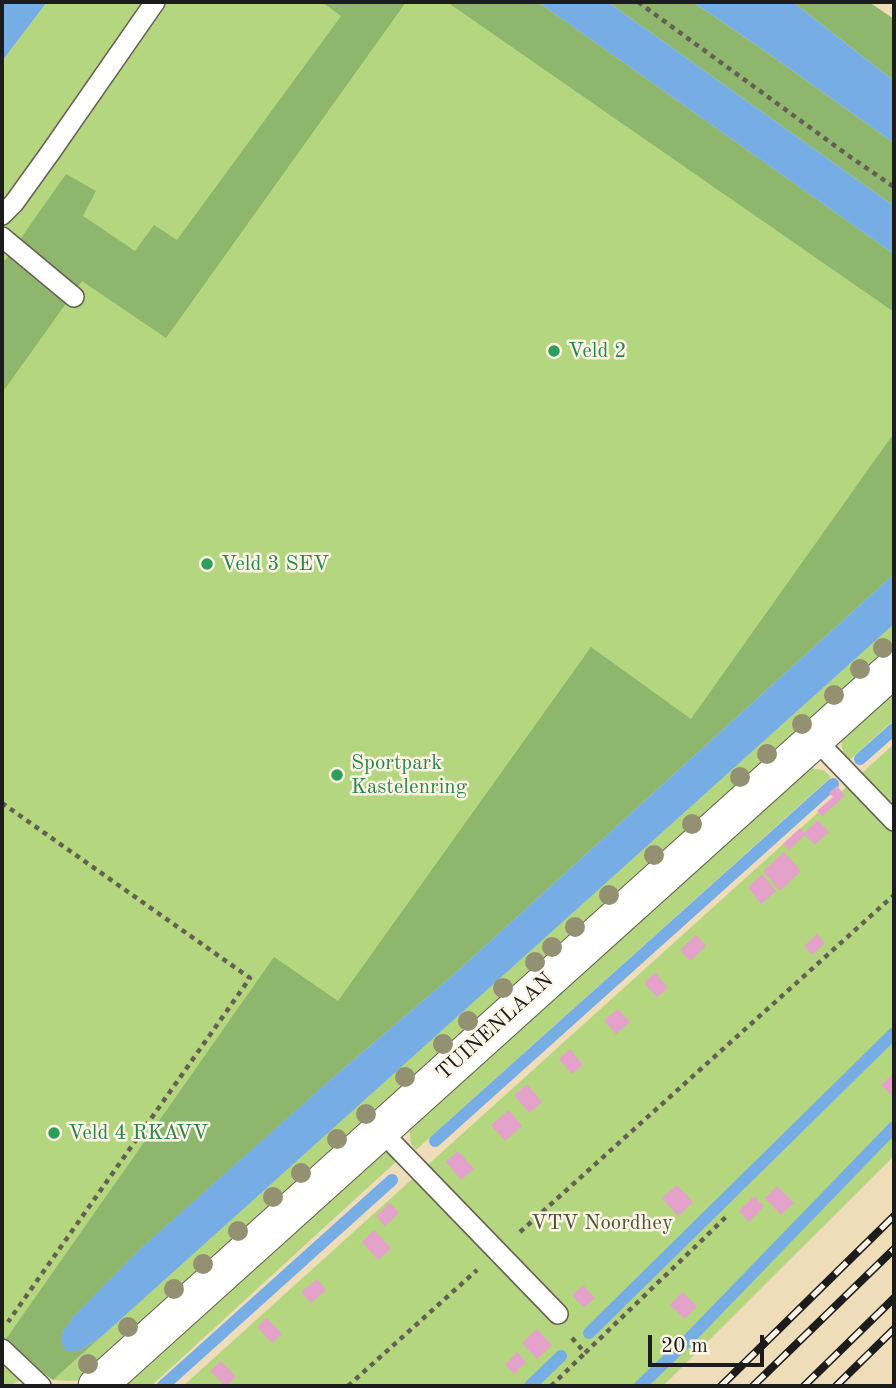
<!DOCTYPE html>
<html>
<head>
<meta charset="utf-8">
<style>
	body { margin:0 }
	#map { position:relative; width:896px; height:1388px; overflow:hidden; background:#efdcb9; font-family:"Old Standard TT",serif }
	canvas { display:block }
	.frame { position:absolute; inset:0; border:4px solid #1c1c1c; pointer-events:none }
	.scale { position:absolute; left:648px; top:1335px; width:116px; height:32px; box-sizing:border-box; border:4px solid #1c1c1c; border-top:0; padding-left:9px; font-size:21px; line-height:24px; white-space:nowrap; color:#1c1c1c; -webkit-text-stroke:5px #fcf5e5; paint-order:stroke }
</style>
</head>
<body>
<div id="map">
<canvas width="896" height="1388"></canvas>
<div class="frame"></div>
<div class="scale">20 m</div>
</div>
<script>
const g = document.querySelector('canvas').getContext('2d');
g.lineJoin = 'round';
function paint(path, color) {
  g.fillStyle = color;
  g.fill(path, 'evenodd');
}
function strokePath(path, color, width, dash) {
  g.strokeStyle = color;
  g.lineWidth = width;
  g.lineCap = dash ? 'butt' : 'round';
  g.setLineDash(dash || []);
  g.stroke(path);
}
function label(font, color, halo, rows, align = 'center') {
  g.font = font + ' "Old Standard TT",serif';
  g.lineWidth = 5;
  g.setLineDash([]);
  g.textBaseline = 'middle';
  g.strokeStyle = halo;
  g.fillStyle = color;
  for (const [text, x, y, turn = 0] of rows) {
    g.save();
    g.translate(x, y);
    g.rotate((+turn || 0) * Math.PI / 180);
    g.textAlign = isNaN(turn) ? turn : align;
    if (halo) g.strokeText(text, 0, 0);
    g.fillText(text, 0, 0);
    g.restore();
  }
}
paint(new Path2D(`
	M47,2H538L894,254V574L452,976L337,1074L62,1333C48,1352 28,1386 2,1386V61Z
	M894,624V649L83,1380L69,1381L53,1380Z
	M894,688V720L847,762L844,756L840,737Z
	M894,744V1156L663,1386H183Z
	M809,768L823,770L831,777L416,1150L411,1144L409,1127Z
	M381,1152L395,1155L399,1159L151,1386H118Z`), '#b3d67e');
paint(new Path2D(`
	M322,2H406L166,338L82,281L2,393V263L7,258L66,174L96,191L83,216L135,251L154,225L177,240L341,16Z
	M447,2H538L894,254V312Z
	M608,2H693L762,49L894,143V206Z
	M793,2H869L894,19V81Z
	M894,433V574L452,976L337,1074L140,1249L73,1317L62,1333L81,1350L101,1337L53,1380L36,1368L6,1339L274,957L338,1001L591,647L691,719Z`), '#8eb76d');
paint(new Path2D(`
	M2,2H47L2,61Z
	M538,2H608L894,206V254Z
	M693,2H793L894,81V143L762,49Z
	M894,574V624L101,1337L81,1350L68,1352L62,1345V1333L73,1317L140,1249L337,1074L452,976Z`), '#75ade4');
strokePath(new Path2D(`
	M860,759L894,729
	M435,1141L833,784
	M589,1333L894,1033
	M163,1386L392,1180
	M530,1386L561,1356
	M640,1386L686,1342L894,1127`), '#75ade4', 12);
paint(new Path2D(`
	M837,786L845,796L822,816L817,811L833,797L829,793Z
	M818,820L829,832L815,845L805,835L789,850L783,844L800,828L804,833Z
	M784,852L801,871L780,891L763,871Z
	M762,874L776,891L761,904L748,887Z
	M817,934L825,943L812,955L804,946Z
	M696,935L706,946L690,961L680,950Z
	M655,972L668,988L657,997L644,983Z
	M618,1009L630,1022L616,1034L604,1020Z
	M570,1049L583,1065L572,1074L559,1059Z
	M893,1074L894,1075V1097L881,1085Z
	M527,1084L542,1102L529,1113L514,1095Z
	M509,1110L522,1126L505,1141L491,1125Z
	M458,1151L474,1169L461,1180L446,1162Z
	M677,1185L693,1202L678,1216L662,1198Z
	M777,1186L794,1203L781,1215L765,1198Z
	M754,1196L764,1206L749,1222L739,1211Z
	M390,1203L399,1213L385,1226L376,1216Z
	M374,1230L391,1248L378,1260L362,1242Z
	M317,1279L326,1290L311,1303L301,1292Z
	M583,1285L595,1298L584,1308L572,1295Z
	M682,1292L697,1306L685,1319L670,1305Z
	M267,1318L282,1334L272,1343L257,1327Z
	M537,1329L552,1345L537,1359L522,1343Z
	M517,1352L526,1362L514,1374L505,1365Z
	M221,1361L236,1377L226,1386L210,1371Z`), '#e4a2cb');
const lane = new Path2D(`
	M2,215L14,203L50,153L155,2
	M2,237L74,297
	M815,739L894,821
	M381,1131L558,1314
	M2,1349L41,1386`);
const street = new Path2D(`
	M97,1386L894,668`);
strokePath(lane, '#665f53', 22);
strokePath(street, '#665f53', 39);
strokePath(new Path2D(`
	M638,2L849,156L894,187
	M2,803L250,978L8,1322
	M520,1232L894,895
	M572,1338L585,1353L727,1216
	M348,1386L477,1270
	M551,1386L585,1353`), '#665f53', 4.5, [5, 5]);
strokePath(lane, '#fff', 19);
strokePath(street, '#fff', 37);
const rail = new Path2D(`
	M721,1386L894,1216
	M753,1386L894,1249
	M804,1386L894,1298
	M836,1386L894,1329`);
strokePath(rail, '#1c1c1c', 8);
strokePath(rail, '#fcf5e5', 5, [16]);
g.fillStyle = '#949173';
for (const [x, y] of [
	[883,648],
	[860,669],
	[834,695],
	[802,724],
	[767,754],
	[740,777],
	[692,824],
	[654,855],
	[609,895],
	[575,927],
	[552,947],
	[535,962],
	[503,988],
	[468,1021],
	[443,1044],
	[405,1077],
	[366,1114],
	[337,1139],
	[301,1173],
	[273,1197],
	[238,1231],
	[203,1264],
	[174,1289],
	[128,1327],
	[88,1364]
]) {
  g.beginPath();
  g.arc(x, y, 10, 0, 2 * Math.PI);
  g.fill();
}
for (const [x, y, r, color] of [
	[554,351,7,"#2e9e5b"],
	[207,564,7,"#2e9e5b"],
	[337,775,7,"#2e9e5b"],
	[54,1133,7,"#2e9e5b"]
]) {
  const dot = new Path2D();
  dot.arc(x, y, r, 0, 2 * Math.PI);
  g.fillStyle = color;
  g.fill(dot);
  strokePath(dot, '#fcf5e5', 2.5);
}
label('21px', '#27864d', '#fcf5e5', [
	["Veld 2",568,351],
	["Veld 3 SEV",221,564],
	["Sportpark",351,763],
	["Kastelenring",351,787],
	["Veld 4 RKAVV",68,1133]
], 'left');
label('21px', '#1c1c1c', '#fcf5e5', [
	["TUINENLAAN",495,1027,-42]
]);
label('21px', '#495439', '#fcf5e5', [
	["VTV Noordhey",602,1223]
]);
</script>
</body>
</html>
